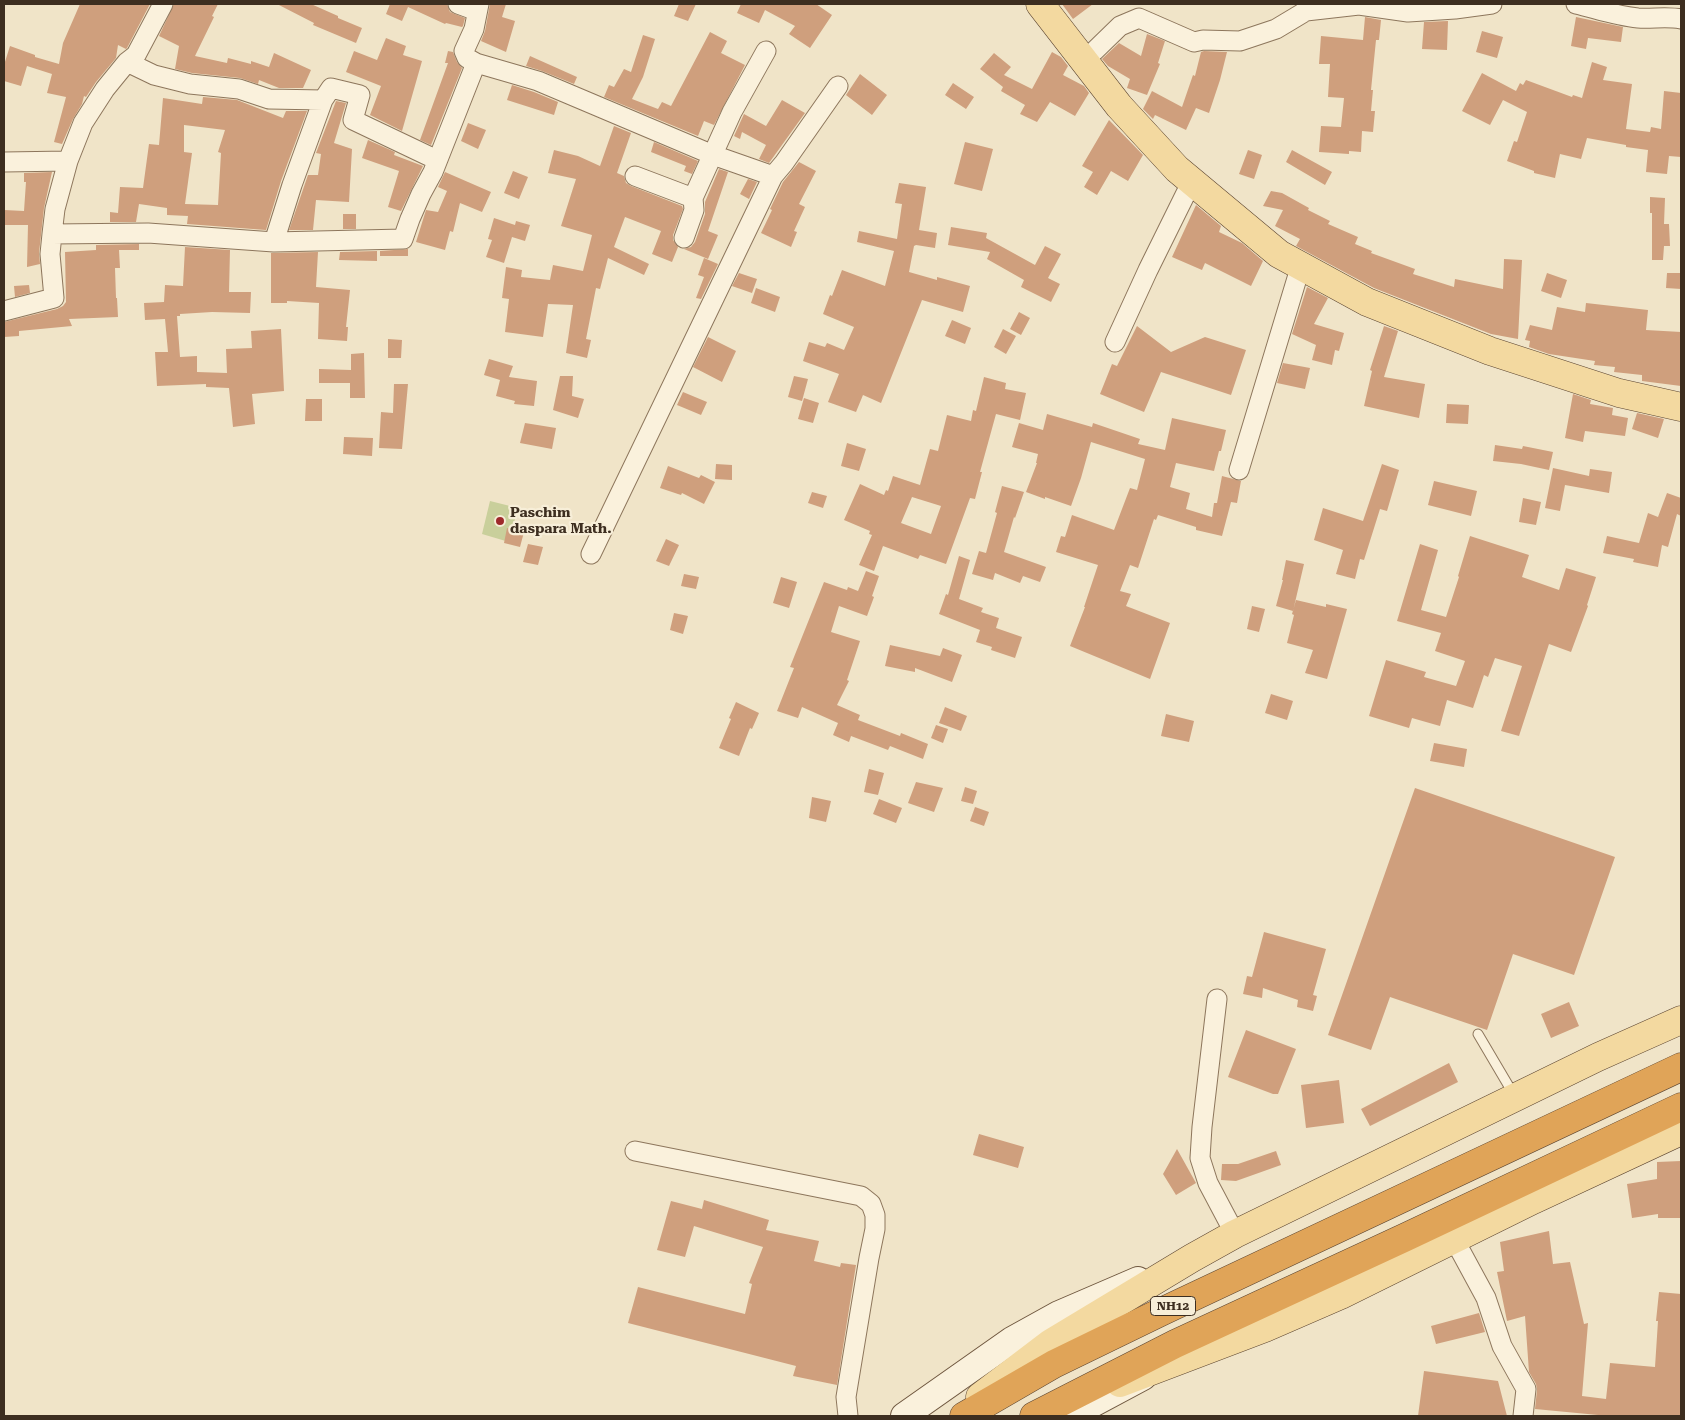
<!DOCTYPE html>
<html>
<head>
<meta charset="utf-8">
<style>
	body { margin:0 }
	#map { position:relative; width:1685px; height:1420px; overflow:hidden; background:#f0e4c8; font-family:"Roboto Serif",serif }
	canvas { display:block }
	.frame { position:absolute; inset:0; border:5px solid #3d2e20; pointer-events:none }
</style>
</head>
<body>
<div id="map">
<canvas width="1685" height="1420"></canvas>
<div class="frame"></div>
</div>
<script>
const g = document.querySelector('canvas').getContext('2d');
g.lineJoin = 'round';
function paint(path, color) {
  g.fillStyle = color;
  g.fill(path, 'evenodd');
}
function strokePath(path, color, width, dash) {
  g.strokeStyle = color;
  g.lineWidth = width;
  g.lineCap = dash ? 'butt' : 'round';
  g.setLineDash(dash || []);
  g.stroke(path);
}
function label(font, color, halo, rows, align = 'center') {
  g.font = font + ' "Roboto Serif",serif';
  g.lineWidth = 4.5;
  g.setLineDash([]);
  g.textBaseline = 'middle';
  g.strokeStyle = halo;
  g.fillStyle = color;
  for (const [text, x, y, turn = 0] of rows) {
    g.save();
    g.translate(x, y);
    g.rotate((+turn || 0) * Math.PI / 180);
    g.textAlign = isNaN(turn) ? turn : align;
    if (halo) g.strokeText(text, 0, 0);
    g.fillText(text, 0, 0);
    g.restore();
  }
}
paint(new Path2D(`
	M490,501L518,508L509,542L482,534Z`), '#c9cf9b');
paint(new Path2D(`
	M80,4H150L127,48L126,49L118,45L116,58L96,82L86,97L84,96L82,104L73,119L62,144L54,142L66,97L47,93L52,74L27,66L21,86L4,81V65L10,46L35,55V57L59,64L63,43Z
	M174,4H218L212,16L214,17L195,56L227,63L228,58L251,64V61L269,67L274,53L311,70L303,88H279L259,80L258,84L240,78L192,73L175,69L179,46L159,36Z
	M277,4H311L338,16V18L362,28L356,43L313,25L314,23Z
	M390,4H447L450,12L465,18L463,26L462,27L446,23L445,24L408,7L402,21L386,14Z
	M490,4H506L502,17L515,21L506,52L481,41L485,31Z
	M679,4H696L688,21L674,16Z
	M741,4H816L832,15L810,48L789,34L795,26L765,10L759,23L737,13Z
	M1062,4H1093L1073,19Z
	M1365,17L1381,20L1379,40H1376L1371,90H1373L1371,111H1375L1373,132L1362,131L1361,152L1349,151V154L1319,152L1321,126L1341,127L1344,98L1328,97L1330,64H1319L1321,36L1363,40Z
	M1576,17L1623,27L1621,42L1588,38L1586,49L1571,46Z
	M1448,21L1447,50L1422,49L1424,22Z
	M1482,31L1503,37L1497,58L1476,52Z
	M710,32L727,41L721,53L745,65L714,125L704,121L698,136L604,97L609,85L614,87L624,69L631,72L643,35L655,39L643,77L632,99L658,109L662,102L671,106Z
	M1147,34L1165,41L1158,63L1160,64L1147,95L1127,88L1130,79L1108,66L1102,59L1119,43L1141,56Z
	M386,38L406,46L403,55L422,61L402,131L370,115L381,86L346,72L354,51L377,60Z
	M448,51L453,52L457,62L462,68L431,145L420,140L448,63H445Z
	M1204,51L1227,52L1220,80L1209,113L1196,108L1186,130L1155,115L1153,119L1143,109L1152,91L1182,107L1193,75L1195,76L1201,52Z
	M1052,52L1061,57L1068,66L1063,75L1084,86L1089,93L1075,116L1050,102L1037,122L1020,114L1025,105L1001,91L1003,87L980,69L994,53L1011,67L1004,75L1032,89Z
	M530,56L577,77L574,84L542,71L526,66Z
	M1592,62L1607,67L1603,80L1632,84L1626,129L1650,132L1651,127L1661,129L1664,91L1681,93V157L1669,156L1667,174L1646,172L1648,150L1626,147V145L1587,138L1581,159L1560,154L1555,178L1534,173V171L1507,161L1514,141L1517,142L1527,112L1503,100L1490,125L1462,111L1482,73L1516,91L1520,83L1523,85L1526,80L1572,97L1573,95L1582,98Z
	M860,74L887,95L872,115L846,95Z
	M953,83L974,97L966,109L945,95Z
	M512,85L534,92L558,102L554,115L507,100Z
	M203,97L237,100L283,118L286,111H307L281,181L266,230L187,224L188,216L167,215V208L139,204L136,222H110V212L118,213L120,187L143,188L149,144L159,145L163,98L202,104ZM184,125L225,130L218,152L221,153L218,205L185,204L192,153L184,152Z
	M782,100L805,113L769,163L759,159L766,145L742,132L740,139L734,136L744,114L766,126Z
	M336,101L346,103L334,143L352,149L349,202L316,200L313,230H289L308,175H318L321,154L316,153Z
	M1109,120L1143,155L1128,181L1111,171L1097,195L1084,187L1093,172L1082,166Z
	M468,123L486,130L478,149L461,141Z
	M614,126L631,133L617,173L624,176L626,183L631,186L682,206L683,209L673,235V240L678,247L672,262L652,254L661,231L625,217L614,247L649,264L644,275L608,258L600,289L596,288L586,339L591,340L587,358L566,353L573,305L548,304L543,337L505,332L509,299L502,298L506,267L522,270L521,277L550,280L553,265L583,271L592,235L561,226L576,179L548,173L554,150L578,156L600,166Z
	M368,140L395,152L394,155L423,166L401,211L388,207L399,171L362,158Z
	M654,142L698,161L692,174L684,171L686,166L651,152Z
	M965,142L993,149L982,191L954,184Z
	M1248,150L1262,155L1254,179L1239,174Z
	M1292,150L1332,172L1325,185L1286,162Z
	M799,162L816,171L799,204L805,207L794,231L797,232L791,247L761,233L772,210L770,209L783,182Z
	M719,169L728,172L708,231L718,235L708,259L684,249L691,247L695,242L705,214V202Z
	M513,171L528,177L519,199L504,193Z
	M52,172L44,208L39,253L40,264L27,267L28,225H4V210L24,211L26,182H24V173Z
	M445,172L491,192L482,212L460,203L453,232L450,231L445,250L416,242L426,210L438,212L447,191L438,187Z
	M748,179L757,182L749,199L740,194Z
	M899,183L926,187L919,230L937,233L935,248L916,245L914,246L909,272L937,280V277L970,286L963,312L922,300L881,403L863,395L856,412L828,402L839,374L803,361L809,342L825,347L827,343L844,350L854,327L823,314L830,295L832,296L842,270L885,286L894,251L857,242L859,231L897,239L902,204L895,203Z
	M1271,191L1282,193L1309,208L1308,210L1330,221L1328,224L1358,237L1355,244L1372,251L1371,253L1415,269L1413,274L1454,287L1455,279L1503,289L1504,259L1522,260L1518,339L1491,334L1374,288L1296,246L1300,239L1275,226L1283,210L1263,206Z
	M1650,197L1665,198L1664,224H1669L1670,246H1664L1663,260H1652V213H1650Z
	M1196,205L1221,226L1219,232L1242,243L1263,261L1251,286L1205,263L1202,270L1172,257Z
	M343,214H356V229H343Z
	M494,218L515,225L516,221L530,225L525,241L512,237L504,263L486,257L492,240L488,239Z
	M951,227L987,233L986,238L1035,265L1045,246L1061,254L1048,278L1060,284L1051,302L1021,287L1024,280L987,259L990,252L948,245Z
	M139,244V250H119L120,268H115L116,298H117L118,317L69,319L72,326L19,331V336L4,337V322L57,309L63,306L66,302L65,252L96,250V245Z
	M185,247L230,250L229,292H251L250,313L212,312L180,314V316H177L180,357L197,356V372L227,373L226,349L252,348L251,331L281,329L284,391L252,394L255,424L233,427L229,388L206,387V384L157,386L155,352H168L165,319L145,320L144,303L164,302L165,285L183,286Z
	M408,249V256H380V251Z
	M377,251V261L339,260L340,252Z
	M318,252L316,287L350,290L346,327H348L347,341L318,339L319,303L287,301V303H271V253Z
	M704,258L718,264L701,299L696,298L704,277L698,275Z
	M739,273L757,279L752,293L732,286Z
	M1547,273L1567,280L1561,298L1541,291Z
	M1667,273H1681V289L1666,288Z
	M29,285L30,293L15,297L14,286Z
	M1307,287L1328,298L1314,324L1344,333L1339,351L1335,350L1332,365L1312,360L1316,345L1292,334Z
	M756,288L780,297L775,312L751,303Z
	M1586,303L1648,310L1646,330L1681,332V386L1642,381V375L1614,372L1615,367L1594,365L1595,361L1549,354L1529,347L1530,341L1525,340L1530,325L1552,330L1557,307L1585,312Z
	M1019,312L1030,318L1021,335L1010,329Z
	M952,320L971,328L965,344L945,336Z
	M1137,326L1171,352L1205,337L1246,350L1231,395L1161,372L1144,412L1100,394L1112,364L1117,366Z
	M1384,326L1398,331L1384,377L1425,384L1419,418L1364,406L1372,371L1370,370Z
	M1003,329L1016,336L1006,354L994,347Z
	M708,337L736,351L722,382L693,367Z
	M388,339L402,340L401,358H388Z
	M364,353L365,398H350V383H319V369L351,370V354Z
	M489,359L513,366L509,377L537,381L534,406L514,404L515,401L496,396L500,380L484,375Z
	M1283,363L1310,368L1305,389L1277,383Z
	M560,376H573L572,396L584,399L578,418L553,410Z
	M794,376L808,379L802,401L788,397Z
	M984,377L1006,383L1005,389L1026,393L1020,420L996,414L980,472H982L975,499L970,498L946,564L920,555L918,559L883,546L874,571L859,565L872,535L869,534L870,531L844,520L860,484L884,495L886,490L888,491L893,476L920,485L930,449L938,451L947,415L971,421L973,410L976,411ZM912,497L941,506L931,534L901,523Z
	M394,384H408L402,449L379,448L381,412L393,413Z
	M683,392L707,402L701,415L677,405Z
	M1573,394L1591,400L1590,404L1613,408L1612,415L1628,418L1625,436L1585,431L1583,442L1565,438Z
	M804,398L819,403L813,423L798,419Z
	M306,399H322V421H305Z
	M1447,404L1469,405L1468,424L1446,423Z
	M1637,413L1664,419L1658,438L1632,429Z
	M1047,414L1092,427L1093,423L1140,439L1138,444L1165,450L1172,418L1226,430L1221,451H1219L1214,471L1176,463L1170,487L1190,493L1186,509L1212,517L1214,503H1217L1222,476L1241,481L1237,503L1231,502L1222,536L1196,530V527L1158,515L1156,520L1154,519L1138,568L1130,565L1120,591L1131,594L1126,606L1170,623L1150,679L1070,646L1085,607H1084L1098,565L1056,552L1061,536L1065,537L1072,515L1114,530L1130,488L1137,490L1145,459L1091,442L1081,478L1071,506L1045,497V499L1026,492L1037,463H1036L1038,454L1012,447L1019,423L1043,430Z
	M525,423L556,428L552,449L520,443Z
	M344,437L373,438L372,456L343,454Z
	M847,443L866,449L859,471L841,466Z
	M1495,445L1522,449L1523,446L1553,452L1549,470L1521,464L1493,461Z
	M716,464L732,465V480L715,479Z
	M1382,464L1399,470L1387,511L1380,509L1364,560L1360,559L1355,579L1336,574L1343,550L1314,540L1323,508L1363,521Z
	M668,466L699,478L701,475L715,482L704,504L682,493L681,495L660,488Z
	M1553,468L1589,476L1590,469L1612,472L1609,493L1565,485L1560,511L1545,508Z
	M1434,481L1477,491L1471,516L1428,505Z
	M1002,486L1024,492L1015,518L1014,517L1004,552L1046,567L1040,582L1023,576L1020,583L995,573L993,580L972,574L979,551L986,553L997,513L995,512Z
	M812,492L827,496L823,508L808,503Z
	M1667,493L1681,498V516L1677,514L1668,547L1662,545L1658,567L1633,562L1634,559L1603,553L1607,536L1639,543L1648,513L1658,517Z
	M1523,498L1541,502L1536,525L1519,522Z
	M507,528L524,532L520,547L504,543Z
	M1470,536L1529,555L1522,577L1559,590L1566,568L1596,577L1587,605L1588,606L1571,652L1549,644L1519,736L1501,731L1522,666L1495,658L1488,677L1484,675L1473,708L1447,700L1440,726L1412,718L1409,728L1369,716L1386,660L1426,672L1424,677L1456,686L1465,661L1435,651L1441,633L1397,621L1420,544L1438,550L1421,610L1446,617L1459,577L1458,576Z
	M666,539L679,545L669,566L656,561Z
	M528,544L543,547L538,565L523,562Z
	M959,556L970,560L959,599L983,608L981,612L999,618L996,628L1022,637L1015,658L991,650L992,647L976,642L980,630L939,614L946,594L948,595Z
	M1286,560L1304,564L1293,611L1276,606L1283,580H1282Z
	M866,571L879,576L872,596L874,597L867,616L839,606L831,632L860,641L847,680L849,681L837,705L860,715L858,720L900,736L901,733L928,744L923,759L890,746L888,750L851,736L849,742L833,735L838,723L802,707L798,718L777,711L794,668L790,667L824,582L847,590L848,587L858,591Z
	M684,574L699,577L696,589L681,586Z
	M781,577L797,582L789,608L773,603Z
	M1296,600L1326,607V604L1347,609L1327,679L1305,673L1313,650L1287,643L1294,615L1292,614Z
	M1252,606L1265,609L1259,632L1247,629Z
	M674,613L688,616L683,634L670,630Z
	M890,645L940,656L943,648L962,655L952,682L915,668V672L885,666Z
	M1271,694L1293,701L1287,720L1265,713Z
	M736,702L759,713L752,729L750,728L739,756L719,748L731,719L729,718Z
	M945,707L967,716L961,731L939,723Z
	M1166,714L1194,721L1189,742L1161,736Z
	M936,725L948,729L943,743L931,738Z
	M1434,743L1467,749L1464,767L1430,761Z
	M869,769L884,773L878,795L864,792Z
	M916,782L943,788L934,812L908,803Z
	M965,787L977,791L973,804L961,801Z
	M1415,788L1615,857L1574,975L1513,954L1487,1030L1390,997L1371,1050L1328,1035Z
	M812,797L831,801L826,822L809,818Z
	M879,799L902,808L896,823L873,814Z
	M975,807L989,812L984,826L970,821Z
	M1264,932L1326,949L1313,995L1317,996L1313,1011L1297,1007L1298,1000L1263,988L1262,998L1243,994L1247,976L1252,977Z
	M1569,1002L1579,1026L1551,1038L1541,1014Z
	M1246,1030L1296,1049L1278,1094H1273L1228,1077Z
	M1449,1063L1458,1082L1370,1126L1361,1109Z
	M1339,1080L1344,1123L1306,1128L1301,1085Z
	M979,1134L1024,1147L1018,1168L973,1155Z
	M1177,1149L1196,1183L1176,1195L1163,1174Z
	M1276,1151L1281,1165L1236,1181L1221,1180L1222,1164H1238Z
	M1681,1161V1218H1658V1214L1632,1218L1627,1184L1657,1179V1162Z
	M704,1200L769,1220L766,1230L819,1241L814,1261L840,1267L841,1263L856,1265L837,1385L793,1376L796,1366L628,1323L638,1287L745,1314L752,1284L749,1283L763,1247L694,1226L685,1257L657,1250L671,1201L702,1209Z
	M1549,1231L1553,1264L1570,1262L1584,1324L1588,1323L1582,1396L1606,1399L1610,1363L1655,1367L1658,1321H1656L1659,1292L1681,1294V1416H1597L1598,1415L1535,1409L1537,1390L1536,1384L1529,1372L1525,1316L1507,1321L1497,1272L1504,1271L1500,1242Z
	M1479,1313L1485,1332L1436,1344L1431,1326Z
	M1424,1371L1498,1381L1507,1416H1418Z`), '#cf9f7d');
const lane = new Path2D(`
	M1478,1034L1514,1095`);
const street = new Path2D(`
	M458,4L477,11
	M479,4L474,29L464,51L467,58L476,63L538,81L713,155L773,176
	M1576,4C1597,9 1616,16 1638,18C1653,19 1667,16 1681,19
	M1084,61L1120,26L1139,18L1194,42L1203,40L1240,41L1276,29L1306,11L1359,5L1408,12L1455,9L1492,4
	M127,62L154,75L190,84L239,89L269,99L323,100L331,88L360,95L353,120L437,160
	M4,162L68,161
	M635,176L693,198
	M52,234L148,233L274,242L403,239L410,219L421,194L433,172L476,63
	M684,238L694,210L693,198L732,112L766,51
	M274,242L292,185L323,100
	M4,311L54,298L50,254L52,234L55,209L68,161L83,123L105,89L127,62L136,55L163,4
	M1115,342L1148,270L1192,181
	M1239,470L1301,265
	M591,554L773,176L784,163L838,86
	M1217,999L1202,1127L1200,1158L1208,1183L1235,1234
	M635,1151L861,1196L871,1204L875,1215V1229L869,1258L846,1397L848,1416
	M1454,1239L1486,1298L1502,1346L1526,1389L1523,1416`);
const secondary = new Path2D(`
	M904,1416L1012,1340L1059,1314L1138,1280
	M1070,1416L1143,1377`);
const primary = new Path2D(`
	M1040,4L1119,106L1177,169L1279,254L1367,302L1490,351L1619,393L1681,407
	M1120,1383L1265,1328L1341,1295L1533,1200L1681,1131
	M980,1397L1051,1343L1192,1258L1235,1234L1598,1057L1681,1020`);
const highway = new Path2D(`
	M964,1416L1054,1364L1163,1311L1681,1067
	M1034,1416L1175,1344L1406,1237L1681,1107`);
strokePath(lane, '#8d765c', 11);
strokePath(street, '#8d765c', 21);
strokePath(secondary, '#6f573f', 28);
strokePath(primary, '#5b4430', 29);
strokePath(highway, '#5b4430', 29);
strokePath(lane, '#faf1dc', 9);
strokePath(street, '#faf1dc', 19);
strokePath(secondary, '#faf1dc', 26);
strokePath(primary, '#f3d9a0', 28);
strokePath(highway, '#e0a458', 28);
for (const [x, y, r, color] of [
	[500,521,5,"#9e2a2b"]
]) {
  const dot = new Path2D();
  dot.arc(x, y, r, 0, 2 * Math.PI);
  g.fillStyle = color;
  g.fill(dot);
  strokePath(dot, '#f7eed8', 2);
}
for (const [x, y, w] of [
	[1173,1306,45]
]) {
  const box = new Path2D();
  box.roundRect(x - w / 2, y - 9.5, w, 19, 4);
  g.fillStyle = '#f7eed8';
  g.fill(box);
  strokePath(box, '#3d2e20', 1);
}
label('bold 12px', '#3d2e20', null, [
	["NH12",1173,1306]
]);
label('bold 14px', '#3d2e20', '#f7eed8', [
	["Paschim",510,513],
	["daspara Math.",510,529]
], 'left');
</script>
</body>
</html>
